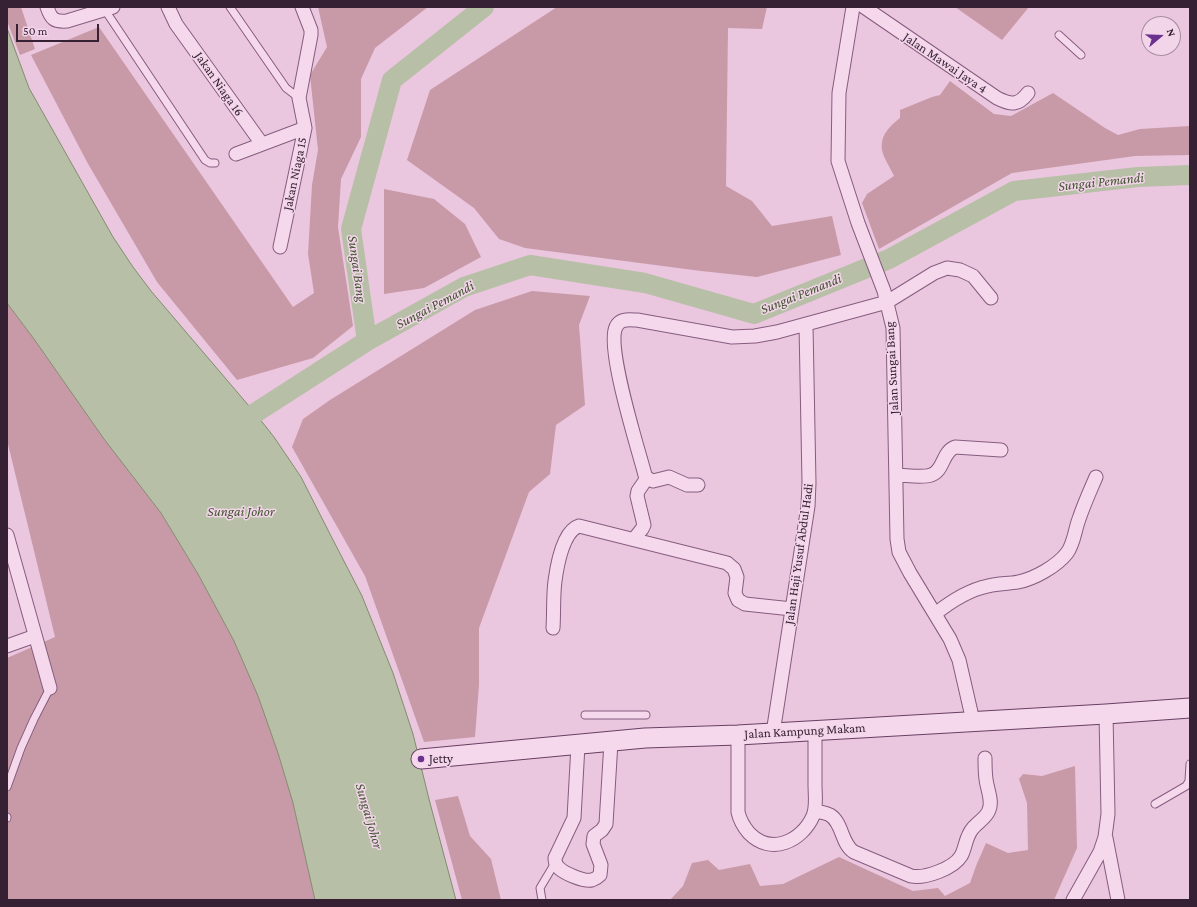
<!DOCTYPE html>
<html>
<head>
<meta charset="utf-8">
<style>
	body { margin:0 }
	#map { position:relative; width:1197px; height:907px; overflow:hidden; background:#ebc6df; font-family:"Crimson Pro",serif }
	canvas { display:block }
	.frame { position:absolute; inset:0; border:8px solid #362034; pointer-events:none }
	.north { position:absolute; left:1141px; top:16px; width:40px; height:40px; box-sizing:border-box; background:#f3d5e9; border:1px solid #a78da1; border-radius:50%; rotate:71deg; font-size:11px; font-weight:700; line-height:16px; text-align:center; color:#362034 }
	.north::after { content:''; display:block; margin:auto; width:14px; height:18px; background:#6a318f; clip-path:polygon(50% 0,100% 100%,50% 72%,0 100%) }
	.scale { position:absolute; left:16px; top:24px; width:83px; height:18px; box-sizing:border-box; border:2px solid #362034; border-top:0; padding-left:5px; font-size:12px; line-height:14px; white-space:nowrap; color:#362034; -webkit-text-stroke:3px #f3d5e9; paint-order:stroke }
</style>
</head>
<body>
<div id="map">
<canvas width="1197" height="907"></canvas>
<div class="frame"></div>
<div class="north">N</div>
<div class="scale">50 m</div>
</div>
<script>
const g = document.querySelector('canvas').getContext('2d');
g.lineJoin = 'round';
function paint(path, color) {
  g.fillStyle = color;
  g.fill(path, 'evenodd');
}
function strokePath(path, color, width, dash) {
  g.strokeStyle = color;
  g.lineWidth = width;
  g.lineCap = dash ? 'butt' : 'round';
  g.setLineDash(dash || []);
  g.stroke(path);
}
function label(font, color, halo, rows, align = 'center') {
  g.font = font + ' "Crimson Pro",serif';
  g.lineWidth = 3;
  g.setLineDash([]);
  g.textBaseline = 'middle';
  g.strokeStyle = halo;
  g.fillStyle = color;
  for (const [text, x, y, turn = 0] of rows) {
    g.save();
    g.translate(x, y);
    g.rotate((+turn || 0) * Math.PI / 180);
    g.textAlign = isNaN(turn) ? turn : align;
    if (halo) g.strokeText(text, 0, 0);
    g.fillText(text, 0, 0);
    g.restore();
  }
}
paint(new Path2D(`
	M7,7H21L35,49L20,55L7,21Z
	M318,7H428L375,48L361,79V137L341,179L338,227L353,326L313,358L237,380L157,282L87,162L31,55L99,27L293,307L314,293L308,254L312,185L318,150L310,75L327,47Z
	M557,7H767L762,29L728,28L726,186L752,201L772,226L832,216L841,255L757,277L701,271L525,248L499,239L474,208L407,160L430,90Z
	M955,7H1029L1002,40Z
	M950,81L994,114L1011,116L1053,93L1105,128L1118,135L1140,129L1190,126V155L1135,156L1012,173L879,249L862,203L867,194L894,176C891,169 883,157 882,150C880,135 890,126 900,118V110L932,97L940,95Z
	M384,189L434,199L465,224L481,257L424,288L384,294Z
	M532,291L590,296L579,325L585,405L556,425L550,474L529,492L479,628V685L475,737L424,742L365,576L292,447L303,419L330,400L475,310Z
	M7,303L34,339L104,439L161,513L198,574L234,641L258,696L278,753L293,803L315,900H7V658L55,637L7,440Z
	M1075,766L1077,848L1054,900H670L683,886L692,863L708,860L719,870L750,864L760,886L783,884L839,857L913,891L938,888L945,896L970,883L976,866L986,843L1008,853L1028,850L1027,803L1019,779L1023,774L1042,776Z
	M458,796L470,836L491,859L501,900H462L435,800Z`), '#c89aa7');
const water = new Path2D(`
	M7,28L29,88L113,237L133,267L151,291L255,413L274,437L301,477L331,536L362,596L393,673L413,734L430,803L456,900H315L293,803L278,753L258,696L234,641L198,574L161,513L104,439L34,339L7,303Z`);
paint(water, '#b7bfa7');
strokePath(water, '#818c6e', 1);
strokePath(new Path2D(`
	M367,341L464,287L530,265L645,283L754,314L889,259L1014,191L1138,177L1190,175
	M236,431L255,413L367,341L351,229L392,80L484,7`), '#b7bfa7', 20);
const lane = new Path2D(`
	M230,7L286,88L299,98
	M105,10L205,160L210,163H215
	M1059,35L1081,55
	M585,715H646
	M7,787L21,748L34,719L50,688
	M1155,804L1186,786L1189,781L1190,764
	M7,817V818
	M542,900L540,888L555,863`);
const street = new Path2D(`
	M47,7C51,19 54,22 67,21L113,7
	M168,7L176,24L262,144
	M853,7L839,93L838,161L858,223L884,291L893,328L897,539L899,552L910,573L950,639L959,660L973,721
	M864,7L997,98C1011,105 1018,106 1028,93
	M236,154L305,128
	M280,247L305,128L299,98L311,35V30L302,7
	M896,475C906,475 922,478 931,475C944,471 942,452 955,447L1001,450
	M698,485H687L669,477L653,481L647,478L645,475C638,448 606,348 616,327C620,318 629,320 637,320L732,337L755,336L777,332L887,302L934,273L947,268L960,270L973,276L991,298
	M7,535L50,688
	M634,539L642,529L644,525L637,496L638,491L647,478
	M935,614C950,602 968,590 988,586C998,583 1008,584 1018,582C1034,579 1057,566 1067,553C1074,544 1075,529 1079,519C1084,504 1090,491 1096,477
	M553,628C554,613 553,596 555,581C557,566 563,531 579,526L727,563L734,569L737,577L735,593L738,600L745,604L792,609
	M7,646L35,636
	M773,733L808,506L809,483L806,325
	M738,735V812C740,821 743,826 749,833C771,856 802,841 813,816C817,807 815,795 815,785C815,767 815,749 815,730
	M578,745L574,818L555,858C555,862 556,865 558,867C563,873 584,882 592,880C595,879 598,877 600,875L601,865L593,844L594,836L602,830L606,824L611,742
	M815,811C820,812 826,813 830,815C843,823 841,844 854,852L911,876C925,879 954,868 961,856C966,848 965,837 973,828C978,822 987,817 989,810C993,801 987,789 986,779C985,772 985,765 985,758
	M1106,838L1118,900
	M1073,900L1100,852L1105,837L1108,814L1106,714`);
const secondary = new Path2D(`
	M421,759L645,738L738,735L1106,714L1190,708`);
strokePath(lane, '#855d7f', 9);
strokePath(street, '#855d7f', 15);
strokePath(secondary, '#674062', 21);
strokePath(lane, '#f6d8ed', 7);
strokePath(street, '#f6d8ed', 13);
strokePath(secondary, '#f6d8ed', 19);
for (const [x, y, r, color] of [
	[421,759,4,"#6a318f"]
]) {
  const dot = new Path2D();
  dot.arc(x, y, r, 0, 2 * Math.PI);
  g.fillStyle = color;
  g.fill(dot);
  strokePath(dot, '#f3d5e9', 1.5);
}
label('13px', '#362034', '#f3d5e9', [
	["Jalan Mawai Jaya 4",945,63,34],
	["Jakan Niaga 16",219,84,55],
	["Jakan Niaga 15",295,174,-78],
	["Jalan Sungai Bang",892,368,-93],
	["Jalan Haji Yusuf Abdul Hadi",799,554,-82],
	["Jalan Kampung Makam",805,731,-3]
]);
label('13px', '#362034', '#f3d5e9', [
	["Jetty",429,759]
], 'left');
label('italic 14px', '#415530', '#f3d5e9', [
	["Sungai Pemandi",1101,182,-6],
	["Sungai Bang",357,269,82],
	["Sungai Pemandi",801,294,-22],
	["Sungai Pemandi",435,305,-28],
	["Sungai Johor",241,512],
	["Sungai Johor",369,816,74]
]);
</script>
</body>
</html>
